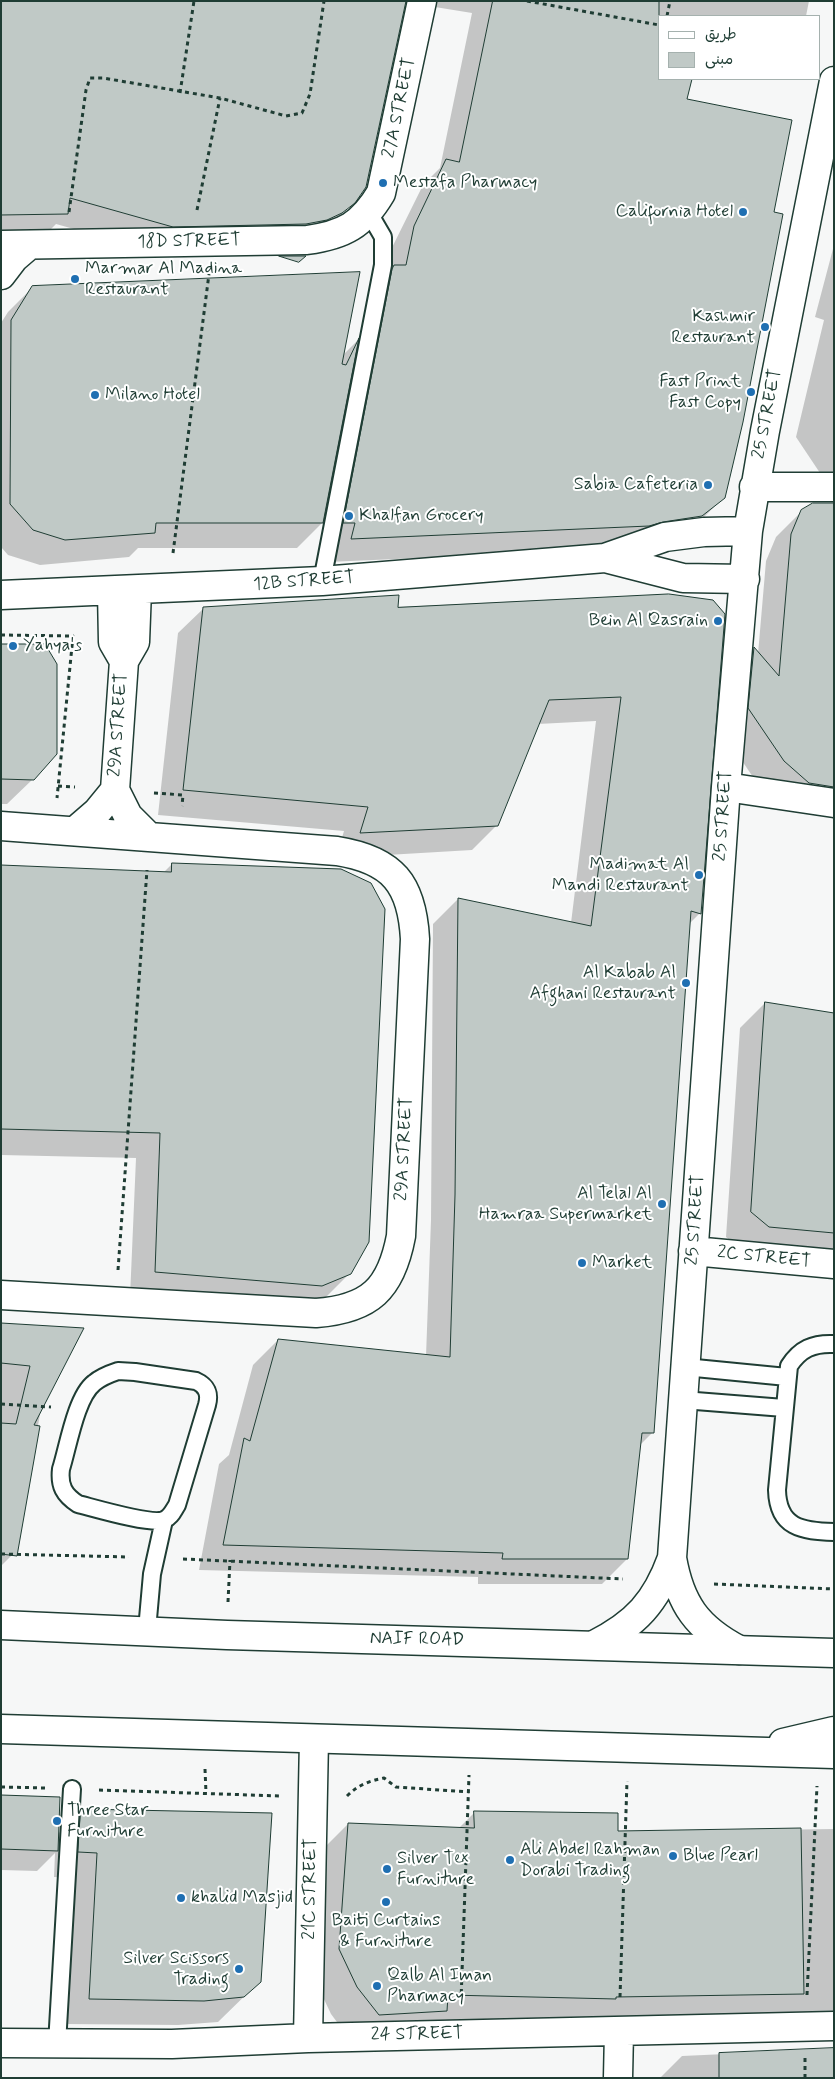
<!DOCTYPE html>
<html>
<head>
<meta charset="utf-8">
<style>
	body { margin:0 }
	#map { position:relative; width:835px; height:2079px; overflow:hidden; background:#f6f7f7; font-family:Mynerve,"Playpen Sans Arabic",sans-serif }
	canvas { display:block }
	.frame { position:absolute; inset:0; border:2px solid #1f3d34; pointer-events:none }
	.legend { position:absolute; left:658px; top:15px; width:162px; height:65px; box-sizing:border-box; background:#fff; border:1px solid #a5b1ae; margin:0; padding:6px 9px; list-style:none; font-size:15px; color:#1f3d34 }
	.legend li { display:flex; align-items:center; gap:10px; height:25px }
	.legend b { width:25px; border:1px solid #a5b1ae }
</style>
</head>
<body>
<div id="map">
<canvas width="835" height="2079"></canvas>
<div class="frame"></div>
<ul class="legend">
<li><b style="height:6px;background:#fff"></b>طريق</li>
<li><b style="height:14px;background:#c0c9c6"></b>مبنى</li>
</ul>
</div>
<script>
const g = document.querySelector('canvas').getContext('2d');
g.lineJoin = 'round';
function paint(path, color) {
  g.fillStyle = color;
  g.fill(path, 'evenodd');
}
function strokePath(path, color, width, dash) {
  g.strokeStyle = color;
  g.lineWidth = width;
  g.lineCap = dash ? 'butt' : 'round';
  g.setLineDash(dash || []);
  g.stroke(path);
}
function label(font, color, halo, rows, align = 'center') {
  g.font = font + ' Mynerve,sans-serif';
  g.lineWidth = 4;
  g.setLineDash([]);
  g.textBaseline = 'middle';
  g.strokeStyle = halo;
  g.fillStyle = color;
  for (const [text, x, y, turn = 0] of rows) {
    g.save();
    g.translate(x, y);
    g.rotate((+turn || 0) * Math.PI / 180);
    g.textAlign = isNaN(turn) ? turn : align;
    if (halo) g.strokeText(text, 0, 0);
    g.fillText(text, 0, 0);
    g.restore();
  }
}
paint(new Path2D(`
	M1,1H809L806,16H659V79H691L686,100L773,213L724,497L699,522L625,549L328,562L332,547H320L369,294L423,185L440,168L472,13L404,2L348,208L323,232L149,250L56,224L43,237L1,238Z
	M834,245V494L796,437L824,320L815,317Z
	M33,287L343,355L357,341L322,523L297,548H138L129,557L40,565L8,555L1,547V323L8,312Z
	M834,504V814L759,786L724,734L729,674L754,649L758,654L766,561L776,537L802,511Z
	M669,595L700,913L689,924L652,1433L640,1445L627,1559L602,1584H478V1577L199,1570L219,1464L229,1455L253,1365L278,1340L426,1356L431,1220L433,924L458,899L571,923L596,721L538,724L497,825L472,850L336,858L344,831L158,815L178,633L204,608H397Z
	M1,646L33,779L7,804H1Z
	M172,864L350,1273L324,1299L296,1310L130,1297L136,1158L1,1155V866L163,873Z
	M765,1003L834,1014V1261L744,1252L726,1237L740,1028Z
	M1,1324L82,1329L41,1408L17,1550L1,1566Z
	M1,1796L58,1834L81,1810L259,1982L218,2022L178,2025L64,2024L72,1878L54,1877L55,1853L37,1871L1,1870Z
	M475,1812L616,1832L834,1829V2019L351,2041L331,2014L313,1976L321,1851L348,1824L458,1829Z
	M834,2049V2078H660L682,2056Z`), '#0003');
const building = new Path2D(`
	M1,1H406L366,187L355,203L342,213L327,220L306,224L173,227L70,198L68,214L1,215Z
	M493,1H659V79H692L687,99L792,120L774,212L783,214L743,422L725,498L702,516L663,522L649,526L351,539L355,523H343L392,269L394,265H406L414,226L446,159L459,162Z
	M279,256H306L299,262Z
	M360,272L342,364L346,365L359,338L323,523H156L155,533L65,540L33,530L10,504L11,320L32,286Z
	M813,503H834V787L809,783L784,761L748,708L754,647L779,676L791,534L801,510Z
	M669,594L713,600L725,614L701,914L691,911L654,1433H642L628,1559H502L503,1553L223,1545L244,1438L250,1441L278,1339L450,1357L455,1195L458,898L591,926L621,697L549,700L498,826L360,833L368,807L183,790L203,607L399,595L398,607Z
	M1,644H45L57,664V754L34,780L1,779Z
	M172,863L341,869L371,883L385,909L369,1242L351,1274L322,1286L155,1272L160,1133L1,1129V865L171,872Z
	M765,1002L834,1013V1233L769,1227L751,1212Z
	M1,1323L84,1328L34,1425L40,1426L17,1556L1,1554V1423L16,1424L30,1366L1,1363Z
	M1,1795L60,1797L58,1851L1,1849Z
	M81,1809L272,1813L261,1982L244,1997L204,2001L89,1999L97,1853L78,1852Z
	M474,1811L618,1813V1831L801,1828L804,1994L616,1997V1999L448,1995L447,2011L379,2015L357,1987L339,1949L348,1823L474,1828Z
	M834,2048V2078H719V2053Z`);
paint(building, '#c0c9c6');
strokePath(building, '#1f3d34', 1);
const service = new Path2D(`
	M322,581L383,265V237L369,213
	M834,1344C813,1343 800,1349 789,1366L777,1490C778,1528 802,1531 834,1532
	M685,1367L787,1377
	M118,1371L135,1372L196,1381C207,1386 210,1394 207,1405L177,1505C173,1511 171,1517 164,1520C151,1525 94,1508 78,1504C64,1495 59,1486 61,1469C68,1447 76,1397 94,1383C101,1377 109,1374 118,1371Z
	M683,1400L784,1408
	M147,1630L152,1574L164,1520
	M57,2044L72,1789`);
const minor = new Path2D(`
	M1,245L307,240C344,235 362,225 381,193L422,1
	M1,275L14,258L28,246
	M754,487H834
	M605,558L683,578L745,579
	M137,590L135,642L124,661L115,790L128,816L149,837
	M112,591L113,642L124,661
	M1,595L322,581L605,558L665,537L704,532L748,531
	M726,787L834,803
	M1,826L337,851C393,860 412,884 415,939L401,1236C391,1289 370,1309 316,1313L1,1295
	M75,831L97,812L115,790
	M693,1251L834,1264
	M594,1645C636,1624 656,1602 672,1558
	M739,1650C697,1628 680,1604 672,1558L726,787L748,531L765,431L834,81
	M308,2038L314,1739
	M1,2043L172,2044L308,2038L834,2026
	M618,2078L619,2031`);
const secondary = new Path2D(`
	M1,1625L227,1635L834,1653
	M1,1729L834,1754
	M783,1743L834,1731`);
strokePath(service, '#1f3d34', 20);
strokePath(minor, '#1f3d34', 31);
strokePath(secondary, '#1f3d34', 31);
strokePath(new Path2D(`
	M527,1L659,25
	M667,16L670,1
	M180,93L194,1
	M197,210L220,98
	M69,212L86,90L90,78H103L220,98L286,116L302,113L310,94L324,1
	M173,553L209,274
	M1,635L73,636L57,798
	M58,786L75,787
	M154,793L183,795L182,806
	M118,1270L147,870
	M1,1404L51,1407
	M1,1554L129,1557
	M183,1559L623,1579
	M714,1584L834,1589
	M228,1602L230,1560
	M205,1769L206,1793
	M1,1787L46,1788
	M99,1790L281,1796
	M347,1796C358,1785 369,1781 384,1778L396,1787L469,1792
	M807,1995L817,1786
	M620,1997L627,1781
	M461,2001L469,1775
	M805,2058V2078`), '#1f3d34', 3, [4, 4]);
strokePath(service, '#fff', 16);
strokePath(minor, '#fff', 28);
strokePath(secondary, '#fff', 28);
for (const [x, y, r, color] of [
	[383,183,5,"#1f6fb2"],
	[743,212,5,"#1f6fb2"],
	[75,279,5,"#1f6fb2"],
	[765,327,5,"#1f6fb2"],
	[751,392,5,"#1f6fb2"],
	[95,395,5,"#1f6fb2"],
	[708,485,5,"#1f6fb2"],
	[349,516,5,"#1f6fb2"],
	[718,621,5,"#1f6fb2"],
	[13,646,5,"#1f6fb2"],
	[699,875,5,"#1f6fb2"],
	[686,983,5,"#1f6fb2"],
	[662,1204,5,"#1f6fb2"],
	[582,1263,5,"#1f6fb2"],
	[57,1821,5,"#1f6fb2"],
	[673,1856,5,"#1f6fb2"],
	[510,1860,5,"#1f6fb2"],
	[387,1869,5,"#1f6fb2"],
	[181,1898,5,"#1f6fb2"],
	[386,1902,5,"#1f6fb2"],
	[239,1969,5,"#1f6fb2"],
	[377,1986,5,"#1f6fb2"]
]) {
  const dot = new Path2D();
  dot.arc(x, y, r, 0, 2 * Math.PI);
  g.fillStyle = color;
  g.fill(dot);
  strokePath(dot, '#fff', 2);
}
label('18px', '#1f3d34', '#fff', [
	["27A STREET",400,108,-78],
	["18D STREET",189,242,-1],
	["25 STREET",768,414,-79],
	["12B STREET",304,582,-4],
	["29A STREET",119,725,-86],
	["25 STREET",724,816,-86],
	["29A STREET",405,1149,-87],
	["25 STREET",696,1220,-86],
	["2C STREET",764,1258,6],
	["NAIF ROAD",417,1640,1],
	["21C STREET",311,1889,-89],
	["24 STREET",417,2035,-1]
]);
label('18px', '#1f3d34', '#fff', [
	["Mestafa Pharmacy",393,183],
	["California Hotel",733,212,"right"],
	["Marmar Al Madina",85,269],
	["Restaurant",85,290],
	["Kashmir",755,317,"right"],
	["Restaurant",755,338,"right"],
	["Fast Print",741,382,"right"],
	["Fast Copy",741,403,"right"],
	["Milano Hotel",105,395],
	["Sabia Cafeteria",698,485,"right"],
	["Khalfan Grocery",359,516],
	["Bein Al Qasrain",708,621,"right"],
	["Yahya's",23,646],
	["Madimat Al",689,865,"right"],
	["Mandi Restaurant",689,886,"right"],
	["Al Kabab Al",676,973,"right"],
	["Afghani Restaurant",676,994,"right"],
	["Al Telal Al",652,1194,"right"],
	["Hamraa Supermarket",652,1215,"right"],
	["Market",592,1263],
	["Three Star",67,1811],
	["Furniture",67,1832],
	["Ali Abdel Rahman",520,1850],
	["Dorabi Trading",520,1871],
	["Blue Pearl",683,1856],
	["Silver Tex",397,1859],
	["Furniture",397,1880],
	["khalid Masjid",191,1898],
	["Baiti Curtains",386,1921,"center"],
	["& Furniture",386,1942,"center"],
	["Silver Scissors",229,1959,"right"],
	["Trading",229,1980,"right"],
	["Qalb Al Iman",387,1976],
	["Pharmacy",387,1997]
], 'left');
</script>
</body>
</html>
